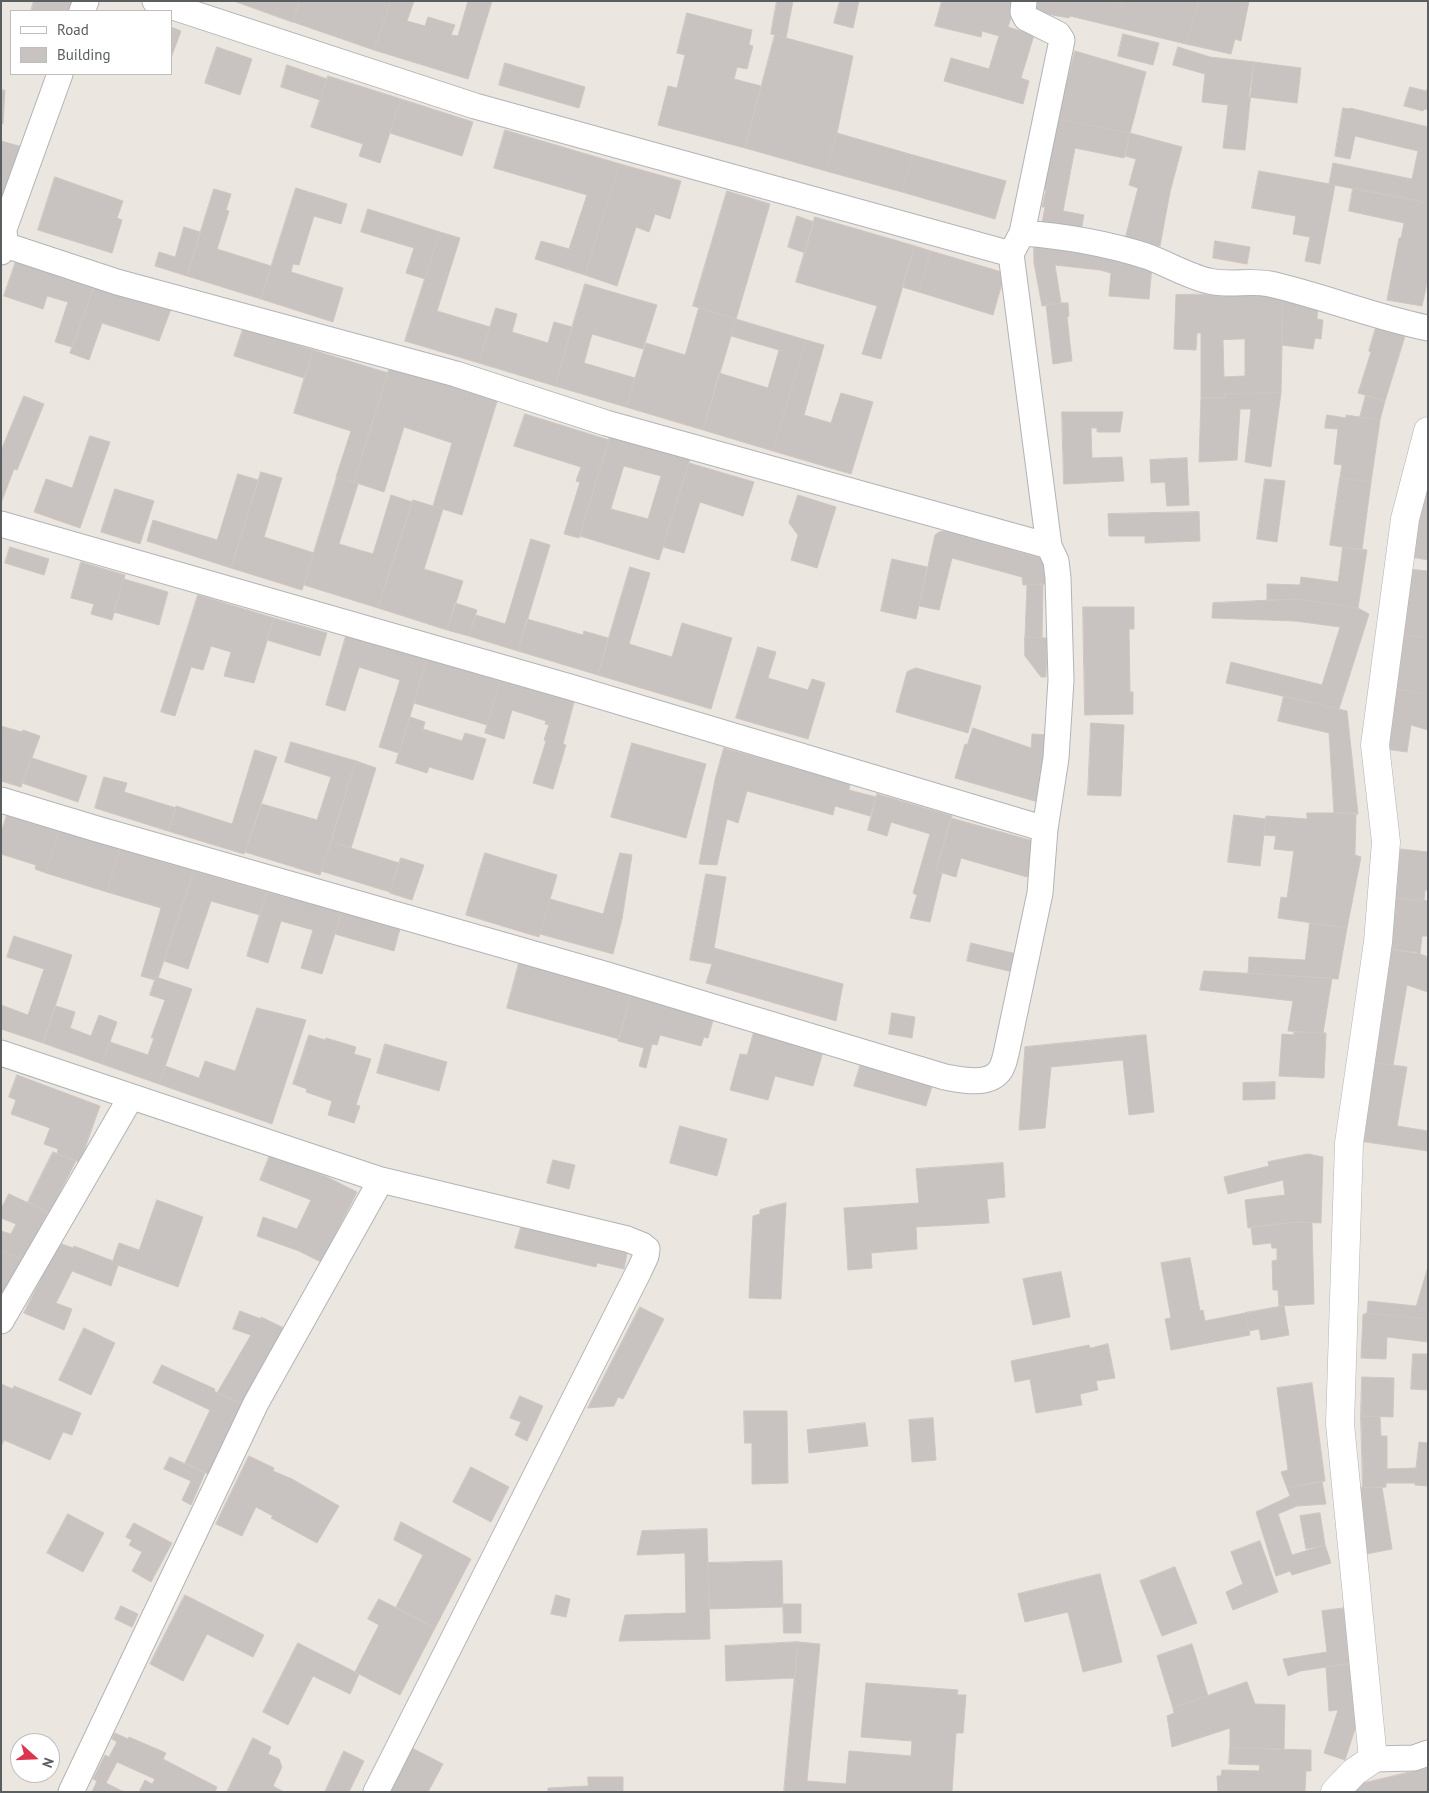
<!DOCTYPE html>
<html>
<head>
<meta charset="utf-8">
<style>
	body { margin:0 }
	#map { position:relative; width:1429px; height:1793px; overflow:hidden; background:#ebe6e0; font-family:"PT Sans",sans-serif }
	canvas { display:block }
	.frame { position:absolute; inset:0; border:2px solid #595e60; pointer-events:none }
	.legend { position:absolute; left:10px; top:10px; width:162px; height:65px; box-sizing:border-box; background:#fff; border:1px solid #bdbfbf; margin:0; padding:6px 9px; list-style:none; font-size:15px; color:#595e60 }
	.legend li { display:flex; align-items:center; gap:10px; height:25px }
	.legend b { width:25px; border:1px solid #bdbfbf }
	.north { position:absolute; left:10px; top:1733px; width:50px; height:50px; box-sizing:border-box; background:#fff; border:1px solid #bdbfbf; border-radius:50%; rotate:110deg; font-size:14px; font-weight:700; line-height:20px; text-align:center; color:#595e60 }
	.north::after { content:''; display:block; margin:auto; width:18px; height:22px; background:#da374f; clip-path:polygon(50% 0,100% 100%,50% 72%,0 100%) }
</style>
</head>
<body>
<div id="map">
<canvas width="1429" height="1793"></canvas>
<div class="frame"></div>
<ul class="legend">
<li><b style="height:6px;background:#fff"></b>Road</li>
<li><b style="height:14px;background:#c8c3c0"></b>Building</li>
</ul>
<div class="north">N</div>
</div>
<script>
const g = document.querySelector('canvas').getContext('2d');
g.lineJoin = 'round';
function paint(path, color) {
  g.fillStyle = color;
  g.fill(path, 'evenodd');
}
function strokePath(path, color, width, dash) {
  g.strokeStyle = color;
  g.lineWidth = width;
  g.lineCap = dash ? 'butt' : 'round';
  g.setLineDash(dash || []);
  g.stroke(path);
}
const building = new Path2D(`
	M34,1H74L71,11H31Z
	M234,1H300L293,22Z
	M300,1H391L374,50L293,22Z
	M391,1H414L407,21L425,26L428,17L455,25L451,35L458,36L468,1H492L468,79L374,50Z
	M777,1H793L786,38L771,34Z
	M840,1H859L853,28L834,23Z
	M942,1H1016L1008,27L1034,35L1021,78L1029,81L1023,104L944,81L951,58L989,69L999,36L982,31L981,37L935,26Z
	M1038,1H1114L1121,3L1122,1H1199L1186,44L1070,16L1069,18L1036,12Z
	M1199,1H1249L1241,41L1235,39L1231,54L1186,44Z
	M687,13L752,30L749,45L753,46L747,69L737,67L734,79L761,86L745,148L658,125L668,86L677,88L685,55L677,53Z
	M171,27L181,31L171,58Z
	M1123,34L1159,43L1153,65L1118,56Z
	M775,35L853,56L837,133L826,171L745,148Z
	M217,47L252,59L240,95L205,83Z
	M1178,47L1210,57L1254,62L1245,150L1223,148L1228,105L1202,102L1205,74L1173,65Z
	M1075,51L1146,72L1130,133L1057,119Z
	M1254,62L1301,68L1297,103L1249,97Z
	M505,63L585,87L579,108L499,85Z
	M287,65L327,79L320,100L281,87Z
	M328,76L401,99L380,163L359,156L363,144L311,127Z
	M1410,87L1426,91L1428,88V110L1424,109L1423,111L1404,106Z
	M1,90H5L3,124H1Z
	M401,99L473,122L462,156L390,133Z
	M1343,108L1349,109L1350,108L1428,127V203L1329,184L1333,163L1412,179L1418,151L1355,136L1350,159L1335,156Z
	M1057,119L1130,133L1124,158L1075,148L1063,211L1084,215L1081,231L1042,223L1045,207H1042L1046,190L1043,189Z
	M505,130L620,164L585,275L535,259L541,241L569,249L587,195L494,168Z
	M837,133L913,155L902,192L826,171Z
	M1130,133L1182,147L1170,192L1160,246L1125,239L1138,188L1129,185L1136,159L1125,156Z
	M1,141L26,148L1,211Z
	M913,155L1006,181L995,219L902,192Z
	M620,164L681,181L670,219L655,214L649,232L636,227L617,286L585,275Z
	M1259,171L1335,185L1320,264L1305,261L1310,237L1293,234L1296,216L1252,208Z
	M55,177L123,201L117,218L122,220L112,253L38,230Z
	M296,188L347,204L341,224L314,216L299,265L293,264L291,272L343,288L333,322L261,299Z
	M1353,188L1428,203V279L1422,306L1387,300L1399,238H1401L1404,223L1349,211Z
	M214,189L231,194L226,210L229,211L217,249L271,266L261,299L187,276Z
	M727,191L770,204L736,319L693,306Z
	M368,209L440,232L425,279L406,273L414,248L361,232Z
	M797,216L814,222L805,253L788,247Z
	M815,217L915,246L881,359L862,354L877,306L796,282Z
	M184,227L200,232L187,276L155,266L159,252L175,257Z
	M440,232L460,238L437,311L490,327L479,363L405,341Z
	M1215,241L1250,247L1247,264L1213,258Z
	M1034,243L1152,266L1149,299L1109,296L1111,273L1100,270L1055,265L1061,303L1042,306L1034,263Z
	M915,246L931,251L919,292L902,287Z
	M931,251L1005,273L993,315L919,292Z
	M16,261L95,285L72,347L55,342L68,302L47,296L43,309L4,296Z
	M585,284L657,305L643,349L592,334L584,363L635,378L626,407L555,386Z
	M95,285L171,309L159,341L102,323L89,360L70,353Z
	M1283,293L1281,393L1225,394V398H1201V333H1197L1196,350L1174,349L1176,295ZM1245,339V376L1224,377L1223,340Z
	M1283,299L1318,307L1317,319L1323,320L1321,339L1315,338L1313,349L1282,345Z
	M1061,303H1068L1069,316L1067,317L1072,361L1053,364L1046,305Z
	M496,308L517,314L512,332L548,343L554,322L572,327L555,386L479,363Z
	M699,308L736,319L703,430L626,407L646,343L685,355Z
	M736,319L806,340L773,451L703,430L719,373L768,388L779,350L731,336Z
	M1376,327L1405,336L1385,401L1358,393L1371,352L1369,351Z
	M243,329L313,350L304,378L234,356Z
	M806,340L824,345L804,415L831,423L841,393L873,402L851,474L773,451Z
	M313,350L388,373L354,482L336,477L351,431L294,413Z
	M391,363L499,395L462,515L433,506L452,443L404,427L384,492L354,482Z
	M1281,393L1271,467L1245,462L1251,409H1240L1237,460L1199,462L1201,398H1225V394Z
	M1366,395L1385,401L1380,420L1360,417Z
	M24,396L44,404L17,470L14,469L1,503V451Z
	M1062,412H1123L1120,432H1097V428H1091L1092,458L1122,457L1124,481L1064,484Z
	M525,414L609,440L579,538L564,534L580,482L576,481L581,467L514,446Z
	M1327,415L1346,418V415L1380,420L1371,482L1340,478L1342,465L1334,464L1338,429L1325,428Z
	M90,436L110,442L80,528L34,512L46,479L72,488Z
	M610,436L690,459L659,560L580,536ZM624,466L661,476L648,519L611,509Z
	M1187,458L1189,505L1167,506L1165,482L1151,483L1150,460Z
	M689,463L754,482L743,516L700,502L684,553L663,547Z
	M261,472L282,478L264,537L314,553L302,590L231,568Z
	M238,474L258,480L231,568L147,541L153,520L217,540Z
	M337,477L358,484L339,544L373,554L391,495L412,502L378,608L304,585Z
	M1340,478L1371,482L1362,550L1330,545Z
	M1265,479L1285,481L1277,542L1257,539Z
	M115,489L154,501L140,544L101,532Z
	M1423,490L1428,491V560L1411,557Z
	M798,495L836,507L817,568L791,560L798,535L789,523Z
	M413,500L443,509L424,569L463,581L447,630L378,608Z
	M1199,512L1200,541L1145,543V536H1109L1108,514Z
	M945,531L1047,560L1048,584L1023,585L1022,577L952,558L939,610L919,606L935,535L939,532Z
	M531,539L550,545L518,651L469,636L476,615L505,624Z
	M10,547L49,559L44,575L5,563Z
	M1343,547L1367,550L1358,608L1298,599L1267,600V584L1300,585L1301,577L1338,582Z
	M892,559L927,567L916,619L881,611Z
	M81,562L125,575L112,620L91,614L94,604L71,598Z
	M630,567L650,573L629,644L672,657L682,623L732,638L711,709L598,675Z
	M1408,569L1428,571V638L1400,634Z
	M124,579L168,592L159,625L114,612Z
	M1043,584L1042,638L1025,637L1027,585Z
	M198,595L274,618L254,683L224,676L231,652L211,646L203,670L191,667L175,716L161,712Z
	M1298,599L1358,608L1369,614L1339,709L1226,683L1231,662L1322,685L1340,627L1295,621L1212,618L1213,603Z
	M455,603L477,610L469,636L447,630Z
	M1083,607H1134V629H1129L1130,692H1133V714L1085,715Z
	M274,618L327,633L320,656L267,640Z
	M527,619L583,635L584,631L608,638L598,675L518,651Z
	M1400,634L1428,638V695L1393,688Z
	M346,636L427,659L399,753L379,747L400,680L359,667L345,711L326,705Z
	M1025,637L1047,638L1046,677H1041L1025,656Z
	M758,647L776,652L768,678L808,690L812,679L825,683L808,739L736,718Z
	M427,659L500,681L487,725L414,703Z
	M916,668L981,686L968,733L896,712L907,672Z
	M500,681L574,702L563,744L566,745L553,789L533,783L546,741L544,740L549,725L545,724L546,721L512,710L504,739L485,733Z
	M1393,688L1428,695V730L1411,725L1407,752L1385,749Z
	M1284,696L1347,711L1358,814L1334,813L1329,733L1278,721Z
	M410,717L425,722L423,729L462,741L465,733L486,739L473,780L429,767L427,773L396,763Z
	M1091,723L1124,725L1121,796L1088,795Z
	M1,726L22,732L23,730L40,736L21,787L1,781Z
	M973,728L1031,748L1032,734L1050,735L1038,802L955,778L965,744L967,745Z
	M291,742L356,761L320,875L245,852L262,804L317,820L331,777L285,762Z
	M632,743L706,764L686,838L611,817Z
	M724,748L850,784L849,790L876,797L870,816L835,806L833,815L747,791L738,823L727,819L717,865L699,864L715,780Z
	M255,750L277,757L244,854L168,831L176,806L232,824Z
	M32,758L87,776L78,802L22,783Z
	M356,761L376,768L351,848L331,842Z
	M104,777L127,783L124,792L176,808L168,831L95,808Z
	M877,794L952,816L936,871L942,873L930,922L910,918L917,895L913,893L930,834L891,822L887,836L868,830Z
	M1307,813H1356L1355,855L1361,857L1347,928L1278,918L1281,897L1287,898L1294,851L1274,849L1276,836L1264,835L1266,816L1307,819Z
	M7,815L59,831L46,873L35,869L36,865L1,854V833Z
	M1234,815L1266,819L1260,866L1228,862Z
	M951,818L1037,842L1027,877L961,858L956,877L936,871Z
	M59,831L120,849L107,892L46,873Z
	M331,842L399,863L390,892L321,871Z
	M120,849L194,871L158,978L156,977L155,980L141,976L161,908L107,892Z
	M1400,849L1428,852V890H1425L1424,901L1394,898Z
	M485,853L557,875L539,937L466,915Z
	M620,853L632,855L622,919L613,954L540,934L550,899L603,914Z
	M401,858L424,865L412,900L390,893Z
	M194,871L267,892L260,915L211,901L188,969L164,961Z
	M706,874L726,877L714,948L843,984L836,1021L706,983L712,964L690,960Z
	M267,892L342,912L322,974L301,968L313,930L281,921L268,963L247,956Z
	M1395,898L1428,901V936H1422L1420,954L1389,949Z
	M342,912L400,929L394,951L335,934Z
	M1310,923L1347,928L1338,979L1248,973L1249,957L1305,960Z
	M14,936L72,955L43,1043L1,1029V1005L28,1015L44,969L7,957Z
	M971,943L1021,955L1017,973L967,961Z
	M1389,949L1415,952L1428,957V992L1407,985L1393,1065L1372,1062Z
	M519,963L631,995L619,1039L507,1008Z
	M1204,971L1332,978L1323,1033L1288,1031L1293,1001L1200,990Z
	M156,977L192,989L159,1084L102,1064L110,1042L148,1055L154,1038H151L165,1000L150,995Z
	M631,995L714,1017L708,1038L704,1037L701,1046L660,1035L657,1045L652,1044L646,1068L639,1066L644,1048L618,1041Z
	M56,1006L75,1012L70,1028L91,1036L99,1015L117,1022L102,1064L43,1043Z
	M257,1008L306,1020L272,1124L159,1084L165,1066L199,1078L205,1061L235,1071Z
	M892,1013L915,1017L912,1038L889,1034Z
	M754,1032L823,1052L813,1086L775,1076L768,1100L730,1090L740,1054L747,1055Z
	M1294,1032L1326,1033L1324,1078L1279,1076L1282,1034L1294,1035Z
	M309,1035L325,1040L326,1038L356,1047L354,1054L371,1059L356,1105L360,1106L354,1123L328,1115L332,1101L306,1092L307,1089L293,1084Z
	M1146,1035L1154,1112L1129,1115L1123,1060L1051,1067L1045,1128L1019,1130L1025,1047Z
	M385,1044L447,1062L439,1091L377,1073Z
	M862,1060L934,1080L926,1106L854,1086Z
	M1372,1062L1407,1067L1397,1126L1428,1131V1151L1359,1141Z
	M17,1075L100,1106L80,1162L57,1154L58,1149L44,1144L50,1128L11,1114L16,1100L9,1097Z
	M1275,1082V1099L1243,1100V1083Z
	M680,1126L727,1139L717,1176L670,1163Z
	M53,1152L76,1161L49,1213L28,1202Z
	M1308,1154L1323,1157L1321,1223L1296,1222L1248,1228L1245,1200L1285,1195L1283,1180L1228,1194L1224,1177L1269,1166L1268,1162Z
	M270,1155L327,1177L357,1192L321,1262L299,1251L257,1236L263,1217L297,1229L311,1200L260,1180Z
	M553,1160L575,1165L569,1189L547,1183Z
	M1003,1163L1005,1197L987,1199L989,1223L916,1227L917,1249L871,1253L872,1268L848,1270L844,1208L919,1203L916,1169Z
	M9,1194L48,1212L23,1259L1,1251V1231L11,1234L16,1224L1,1218V1209Z
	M157,1200L203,1217L178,1287L112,1263L119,1243L139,1250Z
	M786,1203L781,1299L749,1298L753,1216L760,1214V1210Z
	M1296,1222L1312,1223L1314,1304L1279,1306L1278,1290H1273L1272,1261L1277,1260V1248H1272L1271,1243L1253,1245L1251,1227Z
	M522,1224L602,1243L601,1247L627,1253L624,1269L597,1263L596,1267L515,1248Z
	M59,1243L73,1248L74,1246L113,1261L112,1263L118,1265L111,1286L72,1271L56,1303L72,1309L64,1330L24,1313Z
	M1,1251L23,1259L1,1303Z
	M1190,1258L1200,1311L1203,1310L1205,1321L1245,1313L1250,1335L1171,1350L1165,1319L1171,1318L1161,1263Z
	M1428,1267V1319L1367,1313L1368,1301L1416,1306Z
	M1061,1272L1070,1317L1033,1325L1023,1279Z
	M1284,1306L1289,1335L1261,1340L1259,1329L1249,1331L1245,1313Z
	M640,1307L664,1319L623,1399L618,1397L614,1406L588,1408Z
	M240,1311L261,1319V1317L284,1328L241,1404L217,1393L251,1335L233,1329Z
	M1367,1313L1428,1319V1342L1387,1337L1386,1359L1361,1358L1363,1315Z
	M84,1328L115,1343L91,1395L59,1380Z
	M1108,1344L1115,1378L1096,1381L1098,1390L1080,1394L1082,1405L1036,1413L1030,1379L1015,1382L1011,1361L1089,1345L1090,1348Z
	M1413,1354H1428V1390L1411,1389Z
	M162,1365L215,1389L214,1391L241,1404L208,1474L185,1463L210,1410L153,1383Z
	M1362,1377L1394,1378L1393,1417L1361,1416Z
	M1312,1383L1325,1481L1287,1488L1281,1472L1288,1470L1277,1388Z
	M1,1384L13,1389L14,1386L81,1413L72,1435L63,1432L50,1460L4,1440L1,1447Z
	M520,1396L543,1406L527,1441L515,1435L521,1422L510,1418Z
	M744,1411H787L788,1483L752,1484V1443H745Z
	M1361,1416H1380L1381,1436H1387V1469L1416,1468L1419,1442L1428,1443V1486L1415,1485V1483H1386V1487L1363,1488Z
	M933,1418L936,1460L912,1462L909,1420Z
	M865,1423L868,1446L809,1453L807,1430Z
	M249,1456L274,1468L273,1471L292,1479L339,1506L317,1543L271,1518L273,1516L256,1507L242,1536L216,1524Z
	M170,1457L205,1473L191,1505L182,1500L191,1481L164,1469Z
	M471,1467L509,1487L491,1522L453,1502Z
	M1322,1481L1326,1504L1297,1506L1278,1514L1292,1555L1325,1545L1331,1563L1292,1575L1290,1571L1276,1576L1256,1512L1290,1496L1287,1488Z
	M1382,1487L1392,1549L1366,1554L1353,1488Z
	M1320,1513L1325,1545L1306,1549L1300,1516Z
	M68,1514L104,1533L83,1572L47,1553Z
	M401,1522L471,1559L435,1628L396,1607L423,1555L394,1540Z
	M134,1523L172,1543L151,1582L132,1571L142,1552L129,1545L132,1540L126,1537Z
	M707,1529L710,1639L619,1641L625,1615L686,1613L685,1553L637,1555L642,1531Z
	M1260,1541L1278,1592L1233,1610L1226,1592L1243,1584L1231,1552Z
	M782,1561L783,1607L709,1609L708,1563Z
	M1175,1567L1197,1623L1162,1636L1140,1581Z
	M1100,1574L1122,1662L1083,1672L1068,1612L1025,1622L1018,1594Z
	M185,1595L264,1635L253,1657L207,1634L183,1681L150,1664Z
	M556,1595L570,1599L566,1617L551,1614Z
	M379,1599L435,1628L400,1695L355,1672L379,1625L368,1619Z
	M783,1604H801V1633H784Z
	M121,1606L138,1614L132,1627L115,1619Z
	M1354,1607L1361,1662L1300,1671L1288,1676L1283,1659L1327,1652L1322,1611Z
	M798,1642L820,1644L807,1781L846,1784L849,1751L911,1756L912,1741L861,1737L866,1683L958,1690L957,1695H966L963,1733H956L952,1792H784Z
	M798,1642L795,1678L726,1681L725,1646Z
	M298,1643L359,1674L350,1694L313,1676L288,1725L263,1712Z
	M1192,1644L1208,1696L1173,1708L1157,1656Z
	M1359,1662L1362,1708L1345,1760L1324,1753L1338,1710L1329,1711L1326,1667Z
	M1247,1682L1255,1704L1285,1705L1284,1749L1230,1748V1728L1172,1747L1167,1716L1174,1713L1173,1708Z
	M115,1733L128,1739L129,1737L166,1753L163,1759L217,1787L215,1792H139L145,1780L152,1784L155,1779L117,1762L106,1783L124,1792H92L97,1781L93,1779L105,1755L109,1757L117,1742L112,1739Z
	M253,1738L271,1747L268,1754L279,1759L282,1767L273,1786L284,1792H227Z
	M410,1747L443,1764L428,1792H386Z
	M1230,1748L1311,1750V1771H1306L1305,1792H1218L1217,1776H1221L1222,1770L1259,1771L1260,1765L1229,1764Z
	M344,1751L364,1761L349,1792H325Z
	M1428,1768V1792H1342L1343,1788Z
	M588,1777H623V1792H548V1788L588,1786Z`);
paint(building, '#c8c3c0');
strokePath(building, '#cfc6bf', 1);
const minor = new Path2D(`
	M82,11L86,1
	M1022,233L1062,40L1058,34L1026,18L1023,12L1024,1
	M5,245L117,282L456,374L606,423L1049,546
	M1,252L5,245L4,229L60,74
	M1011,254L1022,233C1064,236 1105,243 1146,256C1166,263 1189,277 1209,281C1229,286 1250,280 1270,284C1323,296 1374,317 1428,328
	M1,524L570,687L1045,829L1056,758L1061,680L1058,578L1056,561L1049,546L1011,254L475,106L155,1
	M1,800L97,829L604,974L945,1077C961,1080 990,1087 1001,1069C1003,1065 1005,1059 1006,1054L1040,893L1045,829
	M1,1053L381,1180L627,1239L642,1245L647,1249L646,1256L639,1271L376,1792
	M1,1321L131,1097
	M1373,1759L1414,1758L1428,1753
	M71,1792L256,1403L381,1180`);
const tertiary = new Path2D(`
	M1335,1792L1354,1772L1373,1759L1340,1424L1349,1143L1378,942L1386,842L1375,745L1405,519L1428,431`);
strokePath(minor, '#b1b4b7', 27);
strokePath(tertiary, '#b1b4b7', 29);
strokePath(minor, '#fff', 25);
strokePath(tertiary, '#fff', 28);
</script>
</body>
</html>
